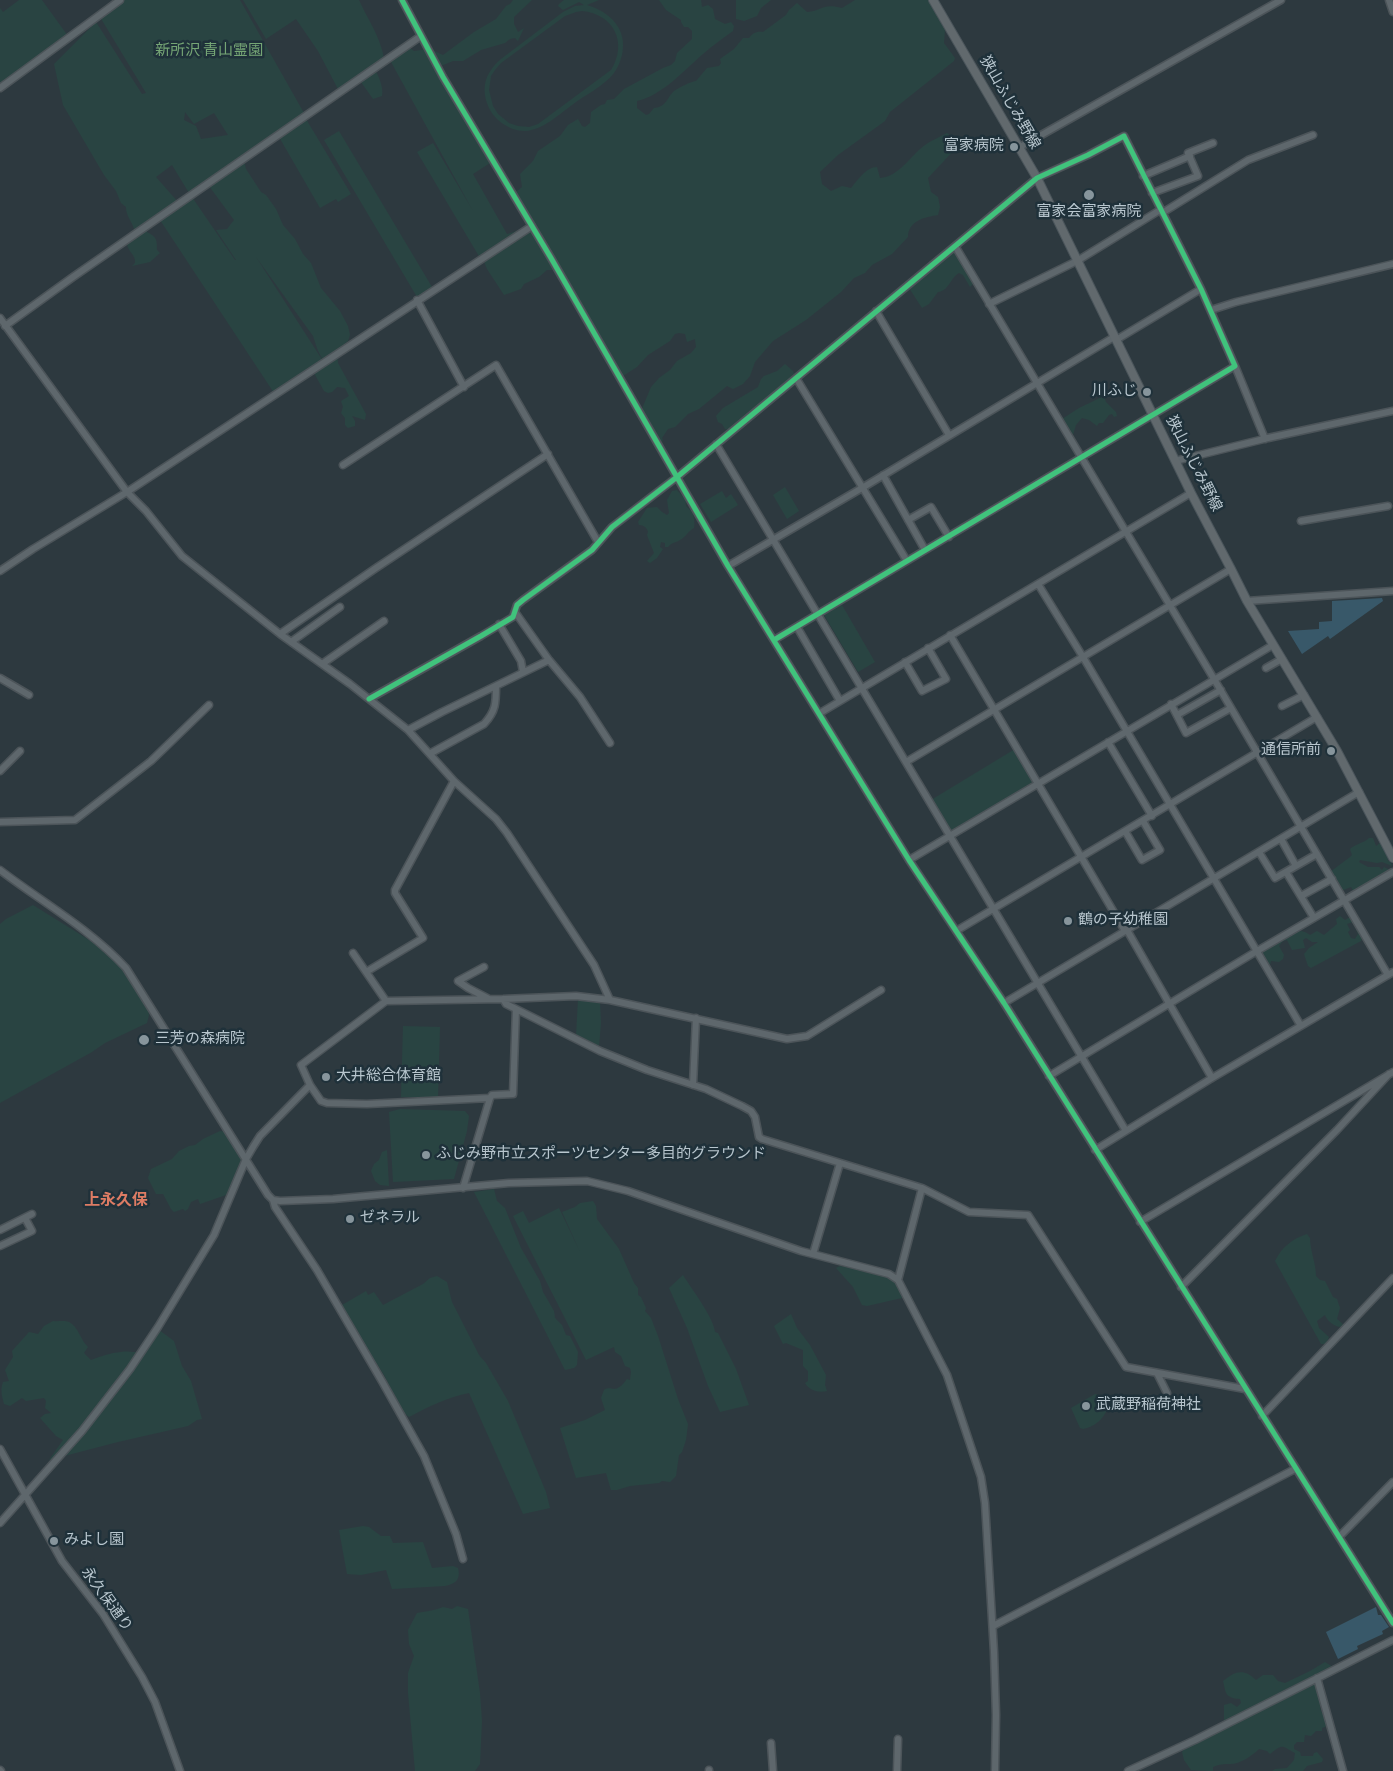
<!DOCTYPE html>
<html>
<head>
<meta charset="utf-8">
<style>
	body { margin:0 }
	canvas { display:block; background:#2d393f }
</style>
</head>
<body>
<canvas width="1393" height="1771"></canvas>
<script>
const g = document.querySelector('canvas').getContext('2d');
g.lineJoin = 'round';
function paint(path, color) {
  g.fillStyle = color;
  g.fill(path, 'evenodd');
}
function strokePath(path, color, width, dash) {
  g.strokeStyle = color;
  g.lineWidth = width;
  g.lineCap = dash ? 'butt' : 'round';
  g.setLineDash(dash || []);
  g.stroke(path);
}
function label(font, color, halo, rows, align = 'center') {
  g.font = font + ' "Source Sans 3","Noto Sans JP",sans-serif';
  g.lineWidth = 5;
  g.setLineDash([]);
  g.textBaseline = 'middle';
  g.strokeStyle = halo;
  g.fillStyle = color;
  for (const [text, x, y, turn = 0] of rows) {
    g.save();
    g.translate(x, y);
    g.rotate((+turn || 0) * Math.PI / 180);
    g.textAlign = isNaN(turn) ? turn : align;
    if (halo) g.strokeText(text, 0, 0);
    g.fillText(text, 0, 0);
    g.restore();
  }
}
paint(new Path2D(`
	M19,0H42L68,36L0,87V8L3,12Z
	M123,0H240L304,113L243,157L246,169L261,192L266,195L276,209L283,225L295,239L303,254L311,263L321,288L340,311L348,326L350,335L348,341L337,350L338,363L366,414L365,420L352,416L355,421V426L348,428L345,425V418L341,413L343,407L341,401L349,396L345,388L337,387L332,392L328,393L324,391L314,373L324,362L318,351L313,336L256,257L323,361L274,393L160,220L192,197L235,260H236L216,230L227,229L234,220L209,186L189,193L172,165L156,177L178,202L148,224L147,232C157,237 157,240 157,250L160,253L150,262L132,266L135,263C136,255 128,252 127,244L135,237C136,224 126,219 126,207L121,203L116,191L104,175L63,105L54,64L96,22L142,94L146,93L100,17ZM185,112L194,124L214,113L228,135L201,139L196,126L184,120Z
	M243,0H359C368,20 380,36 384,58L373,67C378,73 384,88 382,96L373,99L361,82L339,91L318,51L296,19L266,39Z
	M513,0H532L514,17V24L518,32L524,28L518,41L515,38L510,39L505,43L481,50L463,61H453L436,68L490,163L473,174L507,234L520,230L535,234L539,232L515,193L522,187L520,174L533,161L538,151L560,136L568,125L578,119L582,126L585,127L590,123L591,112L601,105L605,104L607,100L614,99L624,89L663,68L671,65L675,61L677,53L692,39V31L688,27H684L681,22V20L666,10L659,0H701L702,7L708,5L713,9L715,19L725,24L731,22L734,26L733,31C723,38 712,46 703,54C683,71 663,95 637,101V108L646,115L649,114L654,108C667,107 667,97 674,91C678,88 692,81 696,81L707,68L719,66L721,63L720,59L734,49L743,38H749C753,33 756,31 763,32L786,15L789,10L797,3L807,12C823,11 822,3 842,8L855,0H929L945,29L944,43L955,58L954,61L890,112L885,121L838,155L820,172L822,184L831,191L842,186L851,188C858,180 866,167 877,167L880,178C899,177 910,156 925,145C932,140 940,137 947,133L958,142V146L928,178L931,192L938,197L940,207L938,215C925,217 908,221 908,237L892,254L872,265L865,273L854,278L841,292L806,320L773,341L755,362L750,376L743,384L733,389L727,386L699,409L688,414L675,427L668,429L662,438L663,440L660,443L641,411L651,387L659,378L670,370L677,361L691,353L696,347L695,339L687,342L685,334L679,333L675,334L670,341L648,355L637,367L623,376L619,373L570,284L557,274L556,270H547L539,277L524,284L521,289L504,295L487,269L482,257L480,258L417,152L433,143L473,211L391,62C395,55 402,50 410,48L414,51L430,49L443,55L474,32L496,19L506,6L510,4Z
	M564,0H599L587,5C610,12 628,29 622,55C620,62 618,67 614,73C604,86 585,95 572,105C558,115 543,130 525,131C509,131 492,119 487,103C481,85 487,71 501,59L563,12L575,6L584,5L579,2L563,10L558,6L559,4ZM582,11C614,14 628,43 611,70L538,124L529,127L518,126L509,123L498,114L493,106L489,90L491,76L495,70L501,63L565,16L576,12Z
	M736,0H771L761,8L757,16L744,21L736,19Z
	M306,119L351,194L338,202L336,199L320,208L279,137Z
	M339,131L432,287L417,297L324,140Z
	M953,251L958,255L964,265V268L968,272L974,283L970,287L963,275L959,273C950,278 949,291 938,292L929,304L922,308L909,288Z
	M785,364L793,371L795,376L784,383L775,394H771C765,402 762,403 755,408C749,413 746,418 738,420V424L731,430L725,429L722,424L718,422L716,416L723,408L758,387L761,379L764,376L777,371Z
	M1104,396L1106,402L1116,412L1117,416L1114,417L1112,414L1109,415L1103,423H1099L1097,426L1089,420L1082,418L1076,425L1073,435L1071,437L1062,422V419L1079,408Z
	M785,487L799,511L787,519L773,495Z
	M677,490L686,500C685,508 687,506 691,511C694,514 695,524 694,528C688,531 686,537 680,540C675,543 672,542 668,547H665V543L661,542L660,547L663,549L657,558L650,563L647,561L654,553L647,535L648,532C647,528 644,525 639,525L638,522L647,508L657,507L662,512L667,515L669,513L667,500L672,491Z
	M722,491L726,498L731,494L738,505L711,522L700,504Z
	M842,605L875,662L858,672L824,615Z
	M1015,749L1035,784L952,833L931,800Z
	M1369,838H1373L1376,846L1380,843C1387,847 1388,853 1388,861H1390L1392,866L1382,862L1377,863L1360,860L1359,862L1368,867H1379L1382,870L1384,867L1390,870L1354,892L1351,887L1341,891C1336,884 1333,879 1330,872L1350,857L1352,855L1350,849C1355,844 1364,843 1369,838Z
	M33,905L94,943L115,960L147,1005L149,1015L147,1023L105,1043L92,1052L0,1103V924L6,919Z
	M1340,916L1345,920L1352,916L1353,922L1347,924L1350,930L1348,932L1351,938L1355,939L1358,934L1354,924L1356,923L1363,936L1361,941L1311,968L1308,966L1304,954L1309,948L1318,942H1312L1306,938L1303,940L1305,948L1292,950L1287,940L1283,941L1279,946L1284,955L1283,959L1279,962L1271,961L1269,968L1260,954C1263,951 1296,931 1299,931C1304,931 1307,933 1310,935L1317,931L1324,935L1337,924L1336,919Z
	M578,999L600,1002L601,1023L599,1047L576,1036Z
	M403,1026L440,1027L438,1098L401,1097Z
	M400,1109L465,1111L469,1116L467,1131L454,1179L393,1182L389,1112Z
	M220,1131L225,1132L243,1159L229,1194L200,1204L198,1199L191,1202L188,1209L185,1211L183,1209L174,1212L171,1209L163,1194H156L148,1178L151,1169L172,1159L179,1151L189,1146L195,1145L203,1139Z
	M387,1150L389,1186L380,1185L375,1181L371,1171L374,1164L379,1160L382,1152Z
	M494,1189L497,1201L505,1208L521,1248L540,1281L543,1292L554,1311L555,1318L562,1325L566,1335L570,1336L578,1352L577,1365L574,1368L565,1370L474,1192Z
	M593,1201L596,1206L597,1219L619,1249L634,1283L638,1288V1295L641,1297L646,1308L645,1311L651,1318L658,1336L678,1399L688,1424L686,1440L682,1452L679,1455L676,1476L670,1482L662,1481L659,1483L630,1486L617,1490H611L606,1473L576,1478L560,1428L585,1420L605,1410L601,1398L604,1390C609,1387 610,1389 615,1389C620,1388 624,1383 627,1379L630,1380L631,1372L630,1368L625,1366L621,1356L615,1352L614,1347L586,1360L513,1216L523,1211L529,1223L559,1208L580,1252L562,1212L575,1207L580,1203Z
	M1307,1234L1310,1238C1310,1251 1316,1263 1316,1276L1320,1280L1325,1281L1333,1297L1337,1299L1340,1308L1337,1319L1344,1325L1341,1327C1335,1327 1327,1321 1325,1315L1317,1321L1319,1328L1329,1337L1326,1344H1321L1275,1261C1282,1247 1292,1239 1307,1234Z
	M840,1266L890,1276C896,1281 902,1290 902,1298L867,1306L862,1305L853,1287L836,1268Z
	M683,1275C691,1288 714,1318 715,1332L718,1333L736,1369L749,1405L720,1412L708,1386L687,1328L669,1288Z
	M437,1276L447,1282L452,1302L479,1355L486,1363L508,1401L546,1492L550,1508L523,1514L469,1393C448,1397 428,1407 409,1417L403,1412L384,1375L348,1319L342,1305L366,1291L368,1295L374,1292L383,1305L423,1284L430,1278Z
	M791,1314L797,1328L810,1345L826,1375L825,1385L827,1391C819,1393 810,1391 805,1383L808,1381V1371L803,1366V1350L786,1343L783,1344L774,1326Z
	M53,1321C58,1322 64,1320 69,1322C78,1326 81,1341 88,1347L84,1353L91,1360C101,1356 110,1353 121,1352C130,1350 136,1355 145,1349C150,1346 155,1336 159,1330L174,1341L182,1366L191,1381L202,1419L197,1420L188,1426L118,1442L49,1460L63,1440L56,1436L40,1418L45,1414L51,1413L45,1408L46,1401L44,1398L26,1401L22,1398L10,1406L4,1404C2,1396 0,1390 3,1382L9,1381L5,1370L13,1357L12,1351L29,1332L38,1334L44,1326Z
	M1095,1394L1098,1395L1107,1409C1104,1419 1094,1427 1083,1429L1080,1428L1071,1408Z
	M363,1526L369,1527L381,1536H390L393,1543L423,1542L432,1568L453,1566L458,1568C461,1580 455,1584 445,1586L392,1589L386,1570L361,1575L347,1574L339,1530Z
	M457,1606L468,1609L480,1693L482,1721L480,1764L475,1771H415L408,1693V1673L414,1656L409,1644L408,1630L417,1613C423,1612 437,1610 443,1607L452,1609Z
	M1325,1662L1333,1667L1332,1673L1323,1679L1317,1686L1320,1697V1708L1328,1726L1322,1728V1731H1316L1311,1736L1305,1735L1304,1742H1297L1294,1745V1749L1300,1752L1301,1756H1313L1314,1753L1317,1752L1323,1759L1322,1762L1307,1766L1303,1771H1272L1275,1769L1287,1768L1294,1760L1295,1753C1282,1746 1283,1743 1270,1754L1267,1751L1259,1749C1252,1756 1240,1764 1230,1764C1223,1764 1220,1764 1213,1767V1771L1191,1770L1184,1760L1182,1752L1185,1748L1224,1721V1705L1231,1703L1237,1707L1241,1703L1240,1699C1224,1698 1226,1692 1223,1681C1235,1671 1244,1668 1256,1680L1263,1675H1273L1278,1681L1285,1683L1310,1671Z`), '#294442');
paint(new Path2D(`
	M1382,598L1383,601L1330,639L1328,636L1302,654L1288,631L1319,629V622L1332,621V601Z
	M1376,1607L1378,1615H1381L1389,1627L1382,1631L1383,1634L1357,1646L1358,1649L1338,1659L1326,1632Z`), '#385869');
const minor = new Path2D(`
	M402,0L443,77L551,258L728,566L909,860L1004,1003L1393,1623
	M1389,0L1393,12
	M0,88L120,0
	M1020,147L1281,0
	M1143,176L1190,156
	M1152,193L1198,176L1188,153L1213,143
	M1162,213L1248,160L1313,135
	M955,246L1214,679L1388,975
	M417,300L464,387
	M989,304L1077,261L1160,210
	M1211,310L1236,302L1393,264
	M876,311L949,435
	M0,318L127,492L146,511L182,556L280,634L350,684L408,730L454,781L496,819L507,833L594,965L610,1000
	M5,326L73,277L421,36
	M1116,340L1201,289
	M1235,366L1265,439
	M796,378L907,561
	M716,444L1126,1131
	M1175,461L1268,438L1393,411
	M343,465L496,365L598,542
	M883,475L925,550
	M908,520L931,507L949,537
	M1301,521L1388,506
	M728,566L862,488L1114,337
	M0,571L33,549L127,492L532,226
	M1038,584L1083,657L1301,1026
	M1247,601L1393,591
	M515,612L549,660L580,697L610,743
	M499,624L521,661L523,672
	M797,627L840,701
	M280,634L376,568L548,454
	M950,635L1125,931
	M291,642L340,607
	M905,662L922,691L946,679L928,648
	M322,664L384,621
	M1266,668L1282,659
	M0,678L29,695
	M369,699L481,636L513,617L517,605L523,600L592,550L612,527L677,477L1037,178L1088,155L1124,136L1201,289L1235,366L774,640
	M1171,704L1186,733L1231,708
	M1282,706L1304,695
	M820,713L1191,493
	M1177,715L1221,690
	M408,730L442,712L549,660
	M1108,742L1152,816
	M431,753L484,724C496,711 496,703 496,686
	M906,762L1231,569
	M0,771L20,751
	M0,822L75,820L151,761L209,705
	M1125,831L1142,860L1160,850L1143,821
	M1281,839L1296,866
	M1259,852L1275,878L1317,854
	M909,860L1273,645
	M0,870C42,902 90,929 126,968L268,1195L273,1200L280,1201L333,1199L509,1183L587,1181L628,1191L801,1251L889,1274L898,1280L947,1375L981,1477L985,1503L994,1652L996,1715L995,1771
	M1286,872L1314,918
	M1301,896L1332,879
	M1127,930L1212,1078
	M956,931L1317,717
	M353,953L386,1001
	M484,967L458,981L468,988L489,999
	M366,972L423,938L395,893V890L454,781
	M503,999L506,1004L600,1051L647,1070L706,1089L742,1106L751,1111L755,1117L759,1137L762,1139L922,1188L969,1212L1028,1215L1126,1367L1245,1389
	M1004,1003L1359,792
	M1049,1076L1257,951L1393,872
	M310,1085L321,1101L327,1103L367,1104L490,1098
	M693,1085L696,1018
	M1095,1150L1212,1078L1393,972
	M463,1188L490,1098L492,1095L513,1094L516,1009
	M273,1200L275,1207L317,1270L383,1383L424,1456L456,1534L463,1559
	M1140,1222L1393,1072
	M0,1230L32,1214
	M0,1246L32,1231L25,1218
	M813,1254L840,1163
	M898,1280L922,1188
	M1181,1287L1337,1130L1389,1074
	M1157,1373L1167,1393
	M1262,1416L1393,1278
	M0,1449L62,1561L103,1614L142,1677L155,1702L180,1771
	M0,1523L82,1431L130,1369L158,1327L214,1235L246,1159L253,1147L260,1136L310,1085L301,1065L386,1001L503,999L576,996L610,1000L787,1039L807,1036L881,990
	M1339,1537L1393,1482
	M993,1626L1295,1469
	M1317,1678L1343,1771
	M771,1743L773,1771
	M0,1770L1,1771
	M709,1771V1770
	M897,1771L898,1739
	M1128,1771L1195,1740L1393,1640`);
const major = new Path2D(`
	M933,0L1037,178L1191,493L1231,569L1247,601L1337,751L1393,858`);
strokePath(minor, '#4c5459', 9);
strokePath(major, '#4b555b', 10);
strokePath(minor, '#5e676c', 6);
strokePath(major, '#61696d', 8);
strokePath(new Path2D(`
	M402,0L443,77L551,258L728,566L909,860L1004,1003L1393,1623
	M369,699L481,636L513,617L517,605L523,600L592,550L612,527L677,477L1037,178L1088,155L1124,136L1201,289L1235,366L774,640`), '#40c37c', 5);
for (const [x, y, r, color] of [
	[1014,147,5,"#87959c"],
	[1089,195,6,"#87959c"],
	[1147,392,5,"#87959c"],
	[1331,751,5,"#87959c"],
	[1068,921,5,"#87959c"],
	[144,1040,6,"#87959c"],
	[326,1077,5,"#87959c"],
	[426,1155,5,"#87959c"],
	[350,1219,5,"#87959c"],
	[1086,1406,5,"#87959c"],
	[54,1541,5,"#87959c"]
]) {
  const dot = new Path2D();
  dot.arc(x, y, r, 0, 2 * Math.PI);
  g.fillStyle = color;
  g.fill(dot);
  strokePath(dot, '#1f313a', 2);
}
label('15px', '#75a575', '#1f313a', [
	["新所沢 青山霊園",209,52]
]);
label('15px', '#b8c6ce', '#1f313a', [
	["狭山ふじみ野線",1009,103,60],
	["狭山ふじみ野線",1193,464,63],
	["永久保通り",106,1600,54]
]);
label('15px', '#b8c6ce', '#1f313a', [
	["富家病院",1004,147,"right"],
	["富家会富家病院",1089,213,"center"],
	["川ふじ",1137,392,"right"],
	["通信所前",1321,751,"right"],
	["鶴の子幼稚園",1078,921],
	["三芳の森病院",155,1040],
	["大井総合体育館",336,1077],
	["ふじみ野市⽴スポーツセンター多⽬的グラウンド",436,1155],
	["ゼネラル",360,1219],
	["武蔵野稲荷神社",1096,1406],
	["みよし園",64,1541]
], 'left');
label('bold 16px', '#dd7c64', '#1f313a', [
	["上永久保",116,1201]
]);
</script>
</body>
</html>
